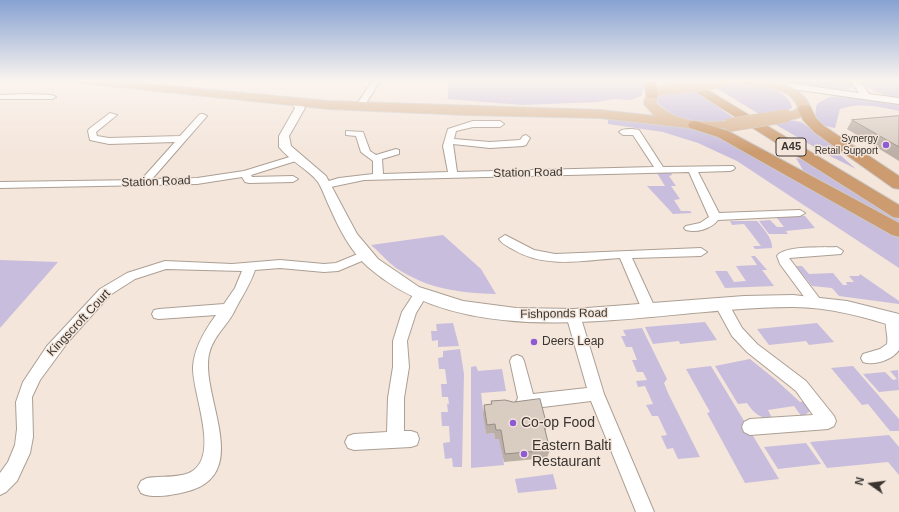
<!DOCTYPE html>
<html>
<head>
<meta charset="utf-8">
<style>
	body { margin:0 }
	#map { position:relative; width:899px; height:512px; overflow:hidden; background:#f4e6db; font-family:Arial,sans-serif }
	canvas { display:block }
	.north { position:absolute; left:851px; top:464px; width:40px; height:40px; -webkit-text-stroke:3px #f4e6db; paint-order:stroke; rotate:284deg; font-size:11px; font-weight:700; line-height:16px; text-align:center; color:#3a3531 }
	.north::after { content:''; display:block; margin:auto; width:14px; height:18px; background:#3a3531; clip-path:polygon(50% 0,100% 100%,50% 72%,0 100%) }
</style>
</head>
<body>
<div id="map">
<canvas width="899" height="512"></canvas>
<div class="north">N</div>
</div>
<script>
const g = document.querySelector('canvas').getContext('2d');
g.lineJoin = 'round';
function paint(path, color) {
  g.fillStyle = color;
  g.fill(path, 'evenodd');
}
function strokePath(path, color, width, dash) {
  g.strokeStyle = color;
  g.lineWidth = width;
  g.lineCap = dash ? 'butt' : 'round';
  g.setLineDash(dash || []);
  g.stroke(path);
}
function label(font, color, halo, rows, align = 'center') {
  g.font = font + ' Arial,sans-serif';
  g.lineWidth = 3;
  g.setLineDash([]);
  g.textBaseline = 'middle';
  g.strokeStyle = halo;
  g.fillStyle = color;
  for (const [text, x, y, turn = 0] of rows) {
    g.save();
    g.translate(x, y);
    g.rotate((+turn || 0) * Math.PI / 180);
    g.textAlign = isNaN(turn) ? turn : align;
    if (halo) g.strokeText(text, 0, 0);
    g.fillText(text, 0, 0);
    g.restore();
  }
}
paint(new Path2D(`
	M448,80H644L645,83L641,96L631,100L614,99L597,102L523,105L448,99Z
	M767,80H849L853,87C841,95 784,83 767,80Z
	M856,80H899V99C883,95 869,90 856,80Z
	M735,81C751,84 789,87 792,108L785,112L759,114L713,86L726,82Z
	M693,89L735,119C707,124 678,124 657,102L658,97L673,91Z
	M841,96L899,105V111C879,107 860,102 840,109L835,128C820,126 812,120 817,104L829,97Z
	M612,118L694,128L722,138L899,238V268L737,161L698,143L663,132L608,124V120Z
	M789,120L801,122L840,149L839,154L856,169L828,155L773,123Z
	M796,158L806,161L899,220V227L804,172Z
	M657,173H671L672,175L669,176L676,186H671L680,199L674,200L681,211H690L692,213L673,214L647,186H665Z
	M800,215L805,216L815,228L786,231L788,234H769L759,221L770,220L777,227H784L777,218Z
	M730,221H757C763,228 773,239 772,248L755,249L753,246H761L744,224L732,225Z
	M443,235L481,269L496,294C459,293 428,289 396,268C387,261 379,252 371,245Z
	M751,256H755L767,270H762L774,286L725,288L715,271H727L734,282L746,281L736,266L757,265Z
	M0,260L58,262L0,328Z
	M796,266H802L809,274L833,273L843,285H847L846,282H854L849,276H859L860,274L899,301V304L839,296L832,288L812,286Z
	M705,322L717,340L680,344L679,341L653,344L645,327Z
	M453,323L459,346L438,347V340L432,341L431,331H437L436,324Z
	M817,323L834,342L809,345L806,341L769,345L757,329Z
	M642,328L667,379L664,383L668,393L700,457L678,459L673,448L667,449L661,436L667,435L658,416H652L646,405L653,404L645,386L638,387L636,381L647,380L643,372H637L632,360H637L632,347H626L621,336H626L623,330Z
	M460,349L464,374L462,467H453L452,458L445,459L443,443L450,442L449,426H442L441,412H448L447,404H449L448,397H442L441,384H447L445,369H439L438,358L443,357V351Z
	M750,359L776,380L800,402L806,401L809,408V412L802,417L794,406L768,410L773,420C761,418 754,414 747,403L738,404L715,366Z
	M476,366L478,371L502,369L506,391L481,393L486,434L494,433L495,439L508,438L502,450L504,465L471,468V367Z
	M711,366L779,479L745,483L707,413L710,412L686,369Z
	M853,366L899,419V431H890L868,404L862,405L831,368Z
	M898,370L899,390L879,392L863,374L885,372L893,380L897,379L890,371Z
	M889,435L899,447V475L888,462L827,468L810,442Z
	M806,443L821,464L778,469L764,447Z
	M553,474L557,489L518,493L515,479Z`), '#c8bddd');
const minor = new Path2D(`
	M373,80H381L362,109H356L355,107Z
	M28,94L52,95L56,97L52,99H0V95Z
	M110,113L117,115L96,132L97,136L109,138L180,136L200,114H203L207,116L152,179L197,178L244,171L296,155L301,158L299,160L251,175L252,177L293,176L298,179L293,182L249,183L245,182L242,177L197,184L0,188V182L141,180L175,142L109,144L90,140L88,131L89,129Z
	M473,121H500L504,124L500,127H473L456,131L454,139L490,142L520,140L523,136L526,135L530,138L526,145L523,146L490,148L453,144L457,172L654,167L633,135H623L619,132C623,128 633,129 639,130L663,167L733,166L735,168L733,170L730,171L698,172L719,213L800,210L805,213L800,216L718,220C711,229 697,233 686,230L684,228L686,226L700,223L709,217L689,172L364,180L326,188L321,185L322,183L339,178L373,174V161L361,152L356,136L346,135V131L363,132L370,151L376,155L396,149L399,150V154L382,159L383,174L448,172L443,146L448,129Z
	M505,235L534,250L555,254L701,248L707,252L701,256L632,258L657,312L655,316L650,317L645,316L643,312L620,258C584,260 546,269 514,250C509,247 502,244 499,239Z
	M837,247L843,251L841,254L789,258L823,303L821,306L816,308L811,306L780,264L777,256C784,245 824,248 837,247Z
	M365,251L369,252L371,255L369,258L338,271L324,272L280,268L255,270C250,285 241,298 235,310C228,325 213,336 209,354C200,397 255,476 185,492C172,495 153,499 141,493L138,487L141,481L147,478C160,476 177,478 189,473C222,458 192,394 193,367C194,348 205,330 216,315L159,319L154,318L152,314L154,310L159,309L224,304L235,288L242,271L166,269L135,279L110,295L68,342L40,380L32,397L33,437L30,453L17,481L6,492L0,495V473L8,462L15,445L17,429L16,402L23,382L47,346L100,289L127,273L165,261L232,264L280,260L324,264L336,263Z
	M420,290L425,292L427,295L416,313L407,341L409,367L404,398V431H411L417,433L419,439L417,445L411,447L354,450L348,448L345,442L348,436L354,434L387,432L388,398L393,367V341L402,312L415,292Z
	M722,300L727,301L742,328L757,344L806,381L834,416L836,421L834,426L828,429L750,435L744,432L742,427L744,422L750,419L813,415L796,391L747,352L732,336L715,305L717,301Z
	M573,310L578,311L580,315L604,394L654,512H636L591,401L527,409L518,407L516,402L518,398L510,361L512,357L517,355L522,357L524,361L533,394L587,388L566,315L568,311Z
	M892,314L897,315L899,320V350C892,360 874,366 863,362L861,358L863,354L880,349L887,344C889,335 883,323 887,315Z`);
const tertiary = new Path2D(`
	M767,80L859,93L850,80H859L869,94L899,98V104L764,85V81Z
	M296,99L299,100L305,108L289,136L291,146L326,176L357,234L378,259L419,287L463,301L516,308L574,309L744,296L793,295L847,301L899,314V328C865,317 829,307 793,307C662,306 476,362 368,267C350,251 339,228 330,208C326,200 323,190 318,182C308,169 290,161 279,147V136L295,108L291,102Z`);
const primary = new Path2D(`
	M74,80H110L329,101L600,110L655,116L644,104C645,90 658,87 670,84L676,88C672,93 663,93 657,97L656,103C676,123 703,123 730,121L735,122L737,125L735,128L698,129L600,118L467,115L329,109L80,83Z
	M732,80C759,79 801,78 811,109C805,118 791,121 780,119L778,116L780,113L794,111L798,108C790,79 740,91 732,80Z`);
const trunk = new Path2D(`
	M643,80H655L658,95L657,98H647Z
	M677,80H691L899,205V218L893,217Z
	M741,80H755L756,81L750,85L743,83Z
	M805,105L810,106L816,118L824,126L899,176V189L893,188L814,132L803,120L798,109L800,106Z
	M695,121L728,131L899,223V237L892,235L718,137L690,128L688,125L690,122Z`);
strokePath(minor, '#ac9f94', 2);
strokePath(tertiary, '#ac9f94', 2);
strokePath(primary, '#cccac9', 2);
strokePath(trunk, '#cccac9', 2);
paint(minor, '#fff');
paint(tertiary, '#fff');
paint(primary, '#d9b594');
paint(trunk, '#cc9c70');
const primaryBridge = new Path2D(`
	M670,88L722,81
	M730,125L785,116`);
strokePath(primaryBridge, '#cccac9', 14, []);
strokePath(primaryBridge, '#d9b594', 13);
paint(new Path2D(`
	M899,116V161L847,129L852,120Z
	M491,401L547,426L545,432L550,450L547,458L504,462L499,439H495L494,433L486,434L483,414L484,405L491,404Z`), '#bbafa6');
const building = new Path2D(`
	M899,116V147L852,120Z
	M540,399L547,426H544L550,450L505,454L501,430H496L495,424L487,425L484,405L492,404L491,401L505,400L513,402Z`);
paint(building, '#d9ccc1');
strokePath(building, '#988f87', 1);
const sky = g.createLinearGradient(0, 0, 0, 152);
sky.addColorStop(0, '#87a2d2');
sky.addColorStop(0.53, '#faf4ef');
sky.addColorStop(1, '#faf4ef00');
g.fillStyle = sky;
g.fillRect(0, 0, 899, 152);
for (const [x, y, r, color] of [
	[886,145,4,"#8f5bd4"],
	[534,342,4,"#8f5bd4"],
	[513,423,4,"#8f5bd4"],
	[524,454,4,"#8f5bd4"]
]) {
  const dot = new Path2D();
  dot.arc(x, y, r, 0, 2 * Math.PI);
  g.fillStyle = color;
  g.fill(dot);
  strokePath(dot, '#f4e6db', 1.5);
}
label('10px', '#3a3531', '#f4e6db', [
	["Synergy",878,139],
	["Retail Support",878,151]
], 'right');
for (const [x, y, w] of [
	[791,147,30]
]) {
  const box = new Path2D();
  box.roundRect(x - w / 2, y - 9, w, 18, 3);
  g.fillStyle = '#f4e6db';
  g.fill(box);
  strokePath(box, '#3a3531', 1);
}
label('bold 11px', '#3a3531', null, [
	["A45",791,147]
]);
label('12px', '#3a3531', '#f4e6db', [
	["Station Road",528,173,-1],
	["Station Road",156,182,-2],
	["Fishponds Road",564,314,-1],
	["Kingscroft Court",79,323,-47]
]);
label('12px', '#3a3531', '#f4e6db', [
	["Deers Leap",542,342]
], 'left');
label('14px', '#3a3531', '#f4e6db', [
	["Co-op Food",521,423],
	["Eastern Balti",532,446],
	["Restaurant",532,462]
], 'left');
</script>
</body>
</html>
